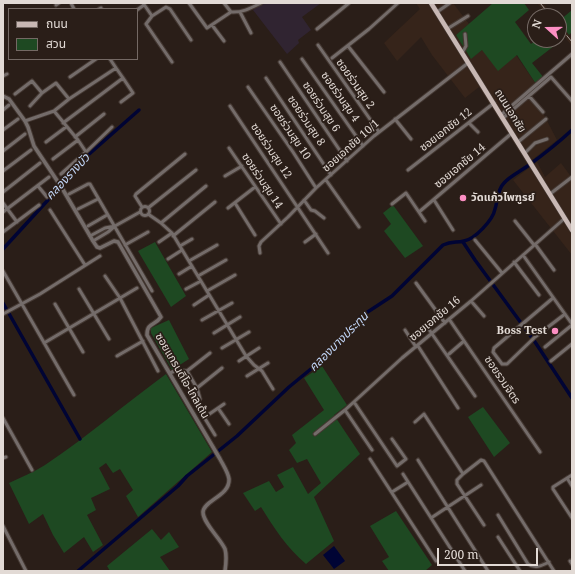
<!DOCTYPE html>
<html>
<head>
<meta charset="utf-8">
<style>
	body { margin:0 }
	#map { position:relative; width:575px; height:574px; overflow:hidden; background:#2a1e18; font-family:"Noto Serif","Noto Sans Thai",serif }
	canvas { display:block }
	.frame { position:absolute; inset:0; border:4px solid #e2dad5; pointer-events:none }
	.legend { position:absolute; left:8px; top:8px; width:130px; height:52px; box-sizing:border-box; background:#2a1e18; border:1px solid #746964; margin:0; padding:5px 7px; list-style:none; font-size:12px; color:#e2dad5 }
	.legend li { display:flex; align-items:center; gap:8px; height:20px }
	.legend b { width:20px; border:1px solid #746964 }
	.north { position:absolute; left:527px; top:8px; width:40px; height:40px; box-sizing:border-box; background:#2a1e18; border:1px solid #746964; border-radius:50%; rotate:291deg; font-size:11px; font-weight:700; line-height:16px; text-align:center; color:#e2dad5 }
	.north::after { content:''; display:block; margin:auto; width:14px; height:18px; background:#fc8fc3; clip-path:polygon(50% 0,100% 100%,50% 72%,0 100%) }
	.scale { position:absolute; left:437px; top:548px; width:101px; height:18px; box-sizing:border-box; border:2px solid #e2dad5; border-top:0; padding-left:5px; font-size:12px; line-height:14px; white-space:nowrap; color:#e2dad5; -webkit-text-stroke:3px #2a1e18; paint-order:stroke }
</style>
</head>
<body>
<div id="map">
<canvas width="575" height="574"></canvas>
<div class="frame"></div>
<ul class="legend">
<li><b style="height:5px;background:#c8b8b4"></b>ถนน</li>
<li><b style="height:11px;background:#1e4922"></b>สวน</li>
</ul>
<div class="north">N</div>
<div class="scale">200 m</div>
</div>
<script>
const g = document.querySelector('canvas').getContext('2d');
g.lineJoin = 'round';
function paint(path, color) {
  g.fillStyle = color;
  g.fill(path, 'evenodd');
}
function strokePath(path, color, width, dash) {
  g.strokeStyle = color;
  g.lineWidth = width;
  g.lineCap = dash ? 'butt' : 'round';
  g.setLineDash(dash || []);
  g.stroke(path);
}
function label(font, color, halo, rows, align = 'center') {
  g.font = font + ' "Noto Serif","Noto Sans Thai",serif';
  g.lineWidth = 3.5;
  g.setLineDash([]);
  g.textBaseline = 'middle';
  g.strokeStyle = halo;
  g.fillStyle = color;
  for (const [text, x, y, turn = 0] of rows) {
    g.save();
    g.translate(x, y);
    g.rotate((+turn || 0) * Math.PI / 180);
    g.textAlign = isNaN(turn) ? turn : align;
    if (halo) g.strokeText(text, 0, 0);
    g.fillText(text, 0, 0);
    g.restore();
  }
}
paint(new Path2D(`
	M416,3H453L469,24L456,35L471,58L482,50L516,55L536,84L527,92L544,115L557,140L527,164L479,87L465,98L432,55L421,37L397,61L384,43L420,9Z
	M537,3H543L553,16H548Z
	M559,23L572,39V46L559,30Z
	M537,162L545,177L561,163L572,178V255L513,180Z`), '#36241a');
paint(new Path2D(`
	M263,3H321L302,17L311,30L298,40L299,43L287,54L253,10Z`), '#302431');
paint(new Path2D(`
	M493,3H524L529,10L515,22L531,44L536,40H549L554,46L532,63L544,78L536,84L517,55L498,71L482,50L471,59L456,35Z
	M572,10V32L569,35L559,21Z
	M393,205L423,246L405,258L384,231L391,224L383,213Z
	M155,242L186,296L171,307L138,251Z
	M169,320L189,359L172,370L151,333V328Z
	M322,366L347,405L334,415L360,454L314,497L334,541L306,564C287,548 274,528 261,507L255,511L243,493L269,481L276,492L284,487L277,475L293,467L308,494L321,483L307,459L297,463L289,450L296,443L292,435L324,410L304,378Z
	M166,374L212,452L138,517L126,496L133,490L120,469L113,473L106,463L99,468L110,489L91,498L96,510L87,515L103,545L93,552L84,537L64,553L53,535L43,514L29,524L9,483C21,477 34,472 45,465C87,437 125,404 166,374Z
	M483,407L510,443L494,457L468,417Z
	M396,511L432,565L425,571H389L382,561L389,557L370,526Z
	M152,529L161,540L169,532L179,547L160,557L170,571H110L107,566Z`), '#1e4922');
paint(new Path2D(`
	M334,546L345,561L334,569L323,555Z`), '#000434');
strokePath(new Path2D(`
	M463,242L475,260L535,342L572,398
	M3,249L48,200L79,163L139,110
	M3,303L80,439
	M78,571L178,486L187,476L237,436L289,387L334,350L360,317L392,296L443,245C452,241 456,243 464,241C475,239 493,220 495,209C498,200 497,190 504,183C510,176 521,171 529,165C544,154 558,143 572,130`), '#000434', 3.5);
const minor = new Path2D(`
	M71,3L74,9
	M143,3L152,16
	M189,3L207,28L231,12C242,13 251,8 261,3
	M224,3L231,12
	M56,5L59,3
	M99,9L101,8
	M137,10L144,5
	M240,12L251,33
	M437,12L450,3
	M212,25L224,41
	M317,29L349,3
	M447,29L468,16
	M318,45L379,132
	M348,46L384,92
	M462,53L466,46L465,34
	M332,58L369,29L398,3
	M110,59L116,68
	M302,59L363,146
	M172,62L146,24L152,16L166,7L170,9L191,40
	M280,62L347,161
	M3,76L7,74
	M70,77L96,59
	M266,78L331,175
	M248,87L293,152L316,188
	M15,94L32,81L42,93
	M529,96L543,112
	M121,102L133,93L123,78
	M30,106L42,93L56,83L69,99
	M230,106L328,253
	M3,110L9,105
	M501,115L572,54
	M503,118L551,77L572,101
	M395,119L411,139
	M25,121L54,111L69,99L116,68L123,78L63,123
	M469,123L478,132
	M3,130L18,119
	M75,137L104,114
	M46,142L66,127
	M518,142L546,119
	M229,148L281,224
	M3,151L25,134
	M86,152L112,127
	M525,153L535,143L547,139
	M53,159L78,140L54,111
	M408,170L494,103
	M3,171L31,150
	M61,174L86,152L78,140
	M225,176L242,166
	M326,180L359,227
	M38,186L47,197
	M3,192L40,163
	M69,194L88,184H90L152,291
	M550,194L572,177
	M304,200L311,210L315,211L324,218
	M434,200L453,230
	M3,203L17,222
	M235,203L255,235
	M392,204L406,193L425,221
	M140.5 211a4.5 4.5 0 1 1 9 0a4.5 4.5 0 1 1-9 0Z
	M142,207L135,196L136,194L185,154
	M148,208L196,170
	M228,208L255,187
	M78,209L98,199
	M50,210L85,265
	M3,212L49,177
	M419,212L512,133
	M148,214L161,223L172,233L246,356L254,365L262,371L273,389
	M515,221L534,245
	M161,223L206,186
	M88,226L107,215
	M3,232L39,205
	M90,236L105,228L115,226
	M173,236L215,202
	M475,240L502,273
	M93,241L108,232L115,226L140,212
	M159,242L172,233
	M305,242L316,234
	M535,244L554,270
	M125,245L148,232
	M180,246L192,239
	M260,253L259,246L261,242L288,217L316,188L374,136L468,63
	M523,255L572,324
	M168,259L182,250
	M189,261L217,245
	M514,262L539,295
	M3,271L74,395
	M179,274L192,266
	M105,276L120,298L158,371
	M198,276L226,260
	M416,283L445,323
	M79,289L109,339
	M186,289L201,281
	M207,291L235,275
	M553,298L494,348L493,352L502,364H507L535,337L565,314
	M471,301L484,316
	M55,304L83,352
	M194,305L209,295
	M3,314L40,294L100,256
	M449,319L540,452
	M202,320L232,303
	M428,328L475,396
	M405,330L416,347
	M214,333L240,317
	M44,343L137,288
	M418,346L458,408
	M545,347L572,325
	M222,348L249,332
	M449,354L464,341
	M117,356L143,341
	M239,361L259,348
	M551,361L572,344
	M187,371L197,388L222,368
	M170,373L177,370L187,371L210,353
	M247,376L268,363
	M197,388L200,399L196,404L215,435
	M354,402L397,466L406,459L392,439
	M218,408L229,424
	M345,410L372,450
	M205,417L224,404
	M3,418L32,470
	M415,422L424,414L463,474L457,480V484L484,525
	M315,434L345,410L402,358L471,301L565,218
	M3,458L6,457
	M370,459L436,561
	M418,460L488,571
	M403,474L465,571
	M463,474L481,460L484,461L554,571
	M572,475L553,487V489L572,518
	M567,478L572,486
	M392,492L408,482
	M498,515L528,564C535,569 541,566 549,562
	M431,518L481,485
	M3,526L26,571
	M498,537L520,571
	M570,561L572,564`);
const tertiary = new Path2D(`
	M3,96L9,99L25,121L28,127L34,146L62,188L93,241L97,247L100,248L114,241L118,242L161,317C155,326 147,322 147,335L220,459C223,465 228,472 229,479C230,496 204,500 203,512C203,523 220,538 225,549C227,556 226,564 225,571`);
const primary = new Path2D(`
	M431,3L572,230`);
strokePath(minor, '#443832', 5);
strokePath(tertiary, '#443832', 5.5);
strokePath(primary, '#443832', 6);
strokePath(minor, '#746c6a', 3);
strokePath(tertiary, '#746c6a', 3.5);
strokePath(primary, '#c8b8b4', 4.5);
strokePath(new Path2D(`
	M540,3L551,16
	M559,26L572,42`), '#a9a09b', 1, [8, 4]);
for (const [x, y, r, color] of [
	[463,198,4,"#fc8fc3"],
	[555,331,4,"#fc8fc3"]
]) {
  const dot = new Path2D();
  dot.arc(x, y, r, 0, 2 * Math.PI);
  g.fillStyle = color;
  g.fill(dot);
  strokePath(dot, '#2a1e18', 1.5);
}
label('11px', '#e2dad5', '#2a1e18', [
	["ซอยร่วมสุข 2",355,84,55],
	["ซอยร่วมสุข 4",340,97,55],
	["ซอยร่วมสุข 6",321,107,56],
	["ถนนเอกชัย",510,111,58],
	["ซอยร่วมสุข 8",306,121,56],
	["ซอยเอกชัย 12",446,130,-38],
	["ซอยร่วมสุข 10",290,132,56],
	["ซอยเอกชัย 10/1",351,146,-42],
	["ซอยร่วมสุข 12",271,151,56],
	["ซอยเอกชัย 14",460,166,-40],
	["ซอยร่วมสุข 14",262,181,56],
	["ซอยเอกชัย 16",435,319,-40],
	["ซอยแกรนดิโอ-โกลเด้น",182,376,60],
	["ซอยรวมจิตร",502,380,56]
]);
label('bold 11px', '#e2dad5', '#2a1e18', [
	["วัดแก้วไพฑูรย์",471,198],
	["Boss Test",547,331,"right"]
], 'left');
label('italic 12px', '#c2d6f7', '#2a1e18', [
	["คลองรางบัว",68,177,-47],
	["คลองบางประทุน",339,342,-45]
]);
</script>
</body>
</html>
